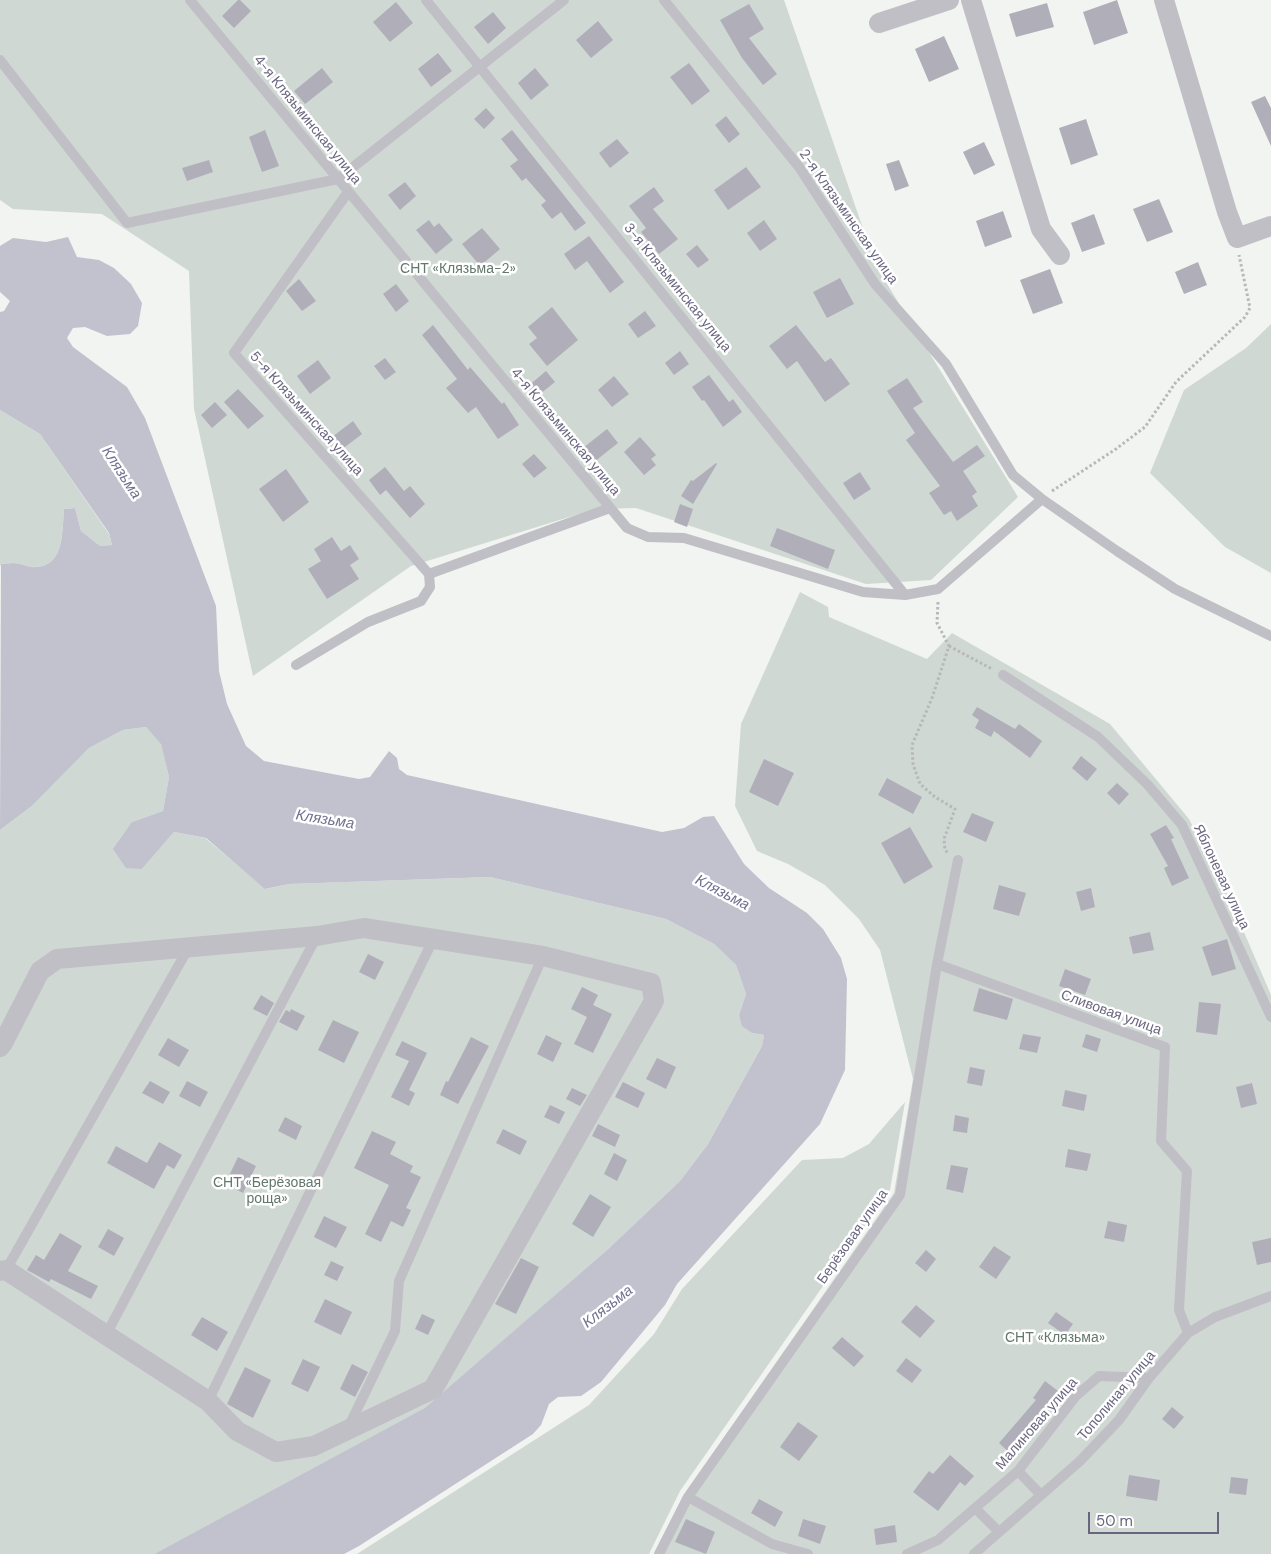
<!DOCTYPE html>
<html>
<head>
<meta charset="utf-8">
<style>
	body { margin:0 }
	#map { position:relative; width:1271px; height:1554px; overflow:hidden; background:#f1f4f0; font-family:"DM Sans",sans-serif }
	canvas { display:block }
	.scale { position:absolute; left:1088px; top:1512px; width:131px; height:22px; box-sizing:border-box; border:2px solid #6a657f; border-top:0; padding-left:6px; font-size:15px; line-height:18px; white-space:nowrap; color:#6a657f; -webkit-text-stroke:4px #fff; paint-order:stroke }
</style>
</head>
<body>
<div id="map">
<canvas width="1271" height="1554"></canvas>
<div class="scale">50 m</div>
</div>
<script>
const g = document.querySelector('canvas').getContext('2d');
g.lineJoin = 'round';
function paint(path, color) {
  g.fillStyle = color;
  g.fill(path, 'evenodd');
}
function strokePath(path, color, width, dash) {
  g.strokeStyle = color;
  g.lineWidth = width;
  g.lineCap = dash ? 'butt' : 'round';
  g.setLineDash(dash || []);
  g.stroke(path);
}
function label(font, color, halo, rows, align = 'center') {
  g.font = font + ' "DM Sans",sans-serif';
  g.lineWidth = 5;
  g.setLineDash([]);
  g.textBaseline = 'middle';
  g.strokeStyle = halo;
  g.fillStyle = color;
  for (const [text, x, y, turn = 0] of rows) {
    g.save();
    g.translate(x, y);
    g.rotate((+turn || 0) * Math.PI / 180);
    g.textAlign = isNaN(turn) ? turn : align;
    if (halo) g.strokeText(text, 0, 0);
    g.fillText(text, 0, 0);
    g.restore();
  }
}
paint(new Path2D(`
	M0,0H784L876,266L1018,497L931,580L866,584L636,508L595,509L411,566L253,676L194,409L189,271L102,214L13,209L0,200Z
	M1271,324V573L1225,547L1150,473L1184,390L1246,348Z
	M0,410L40,434L109,534L112,545L100,546L81,531L75,508L64,509C62,530 65,566 36,567C29,568 21,563 13,563C9,563 5,564 1,564L0,567Z
	M800,592L828,607L829,617L927,659L952,633L1110,724L1189,819L1231,902L1271,995V1554H655L683,1496L894,1193L913,1079L880,950L859,919L825,885L788,864L757,851L735,806L741,724Z
	M146,727L161,743L169,777L163,811L132,822L142,869L174,832L205,838L266,889L289,884L490,877L666,919L714,944L736,965L746,994L739,1015L752,1033L764,1035L762,1046L708,1144L680,1181L607,1250L425,1409L154,1554H0V830L32,806L89,748L123,730Z
	M905,1102L890,1190L680,1491L649,1554H357L589,1405L654,1334L682,1289L802,1160L843,1158L869,1144Z`), '#d0d8d3');
paint(new Path2D(`
	M68,237L77,257L99,260L114,268L131,284L142,303L138,326L130,334L107,336L85,327L73,328L67,338L73,347L127,387L145,418L216,606L219,671L227,704L246,746L264,761L359,779L370,777L389,751L397,758L399,769L407,775L662,832L684,828L703,817L714,816L744,864L769,888L807,913L823,929L841,958L847,979L845,1070L820,1124L677,1284L665,1305L601,1382L581,1396L558,1397L549,1404L541,1425L533,1434L359,1546L344,1554H154L425,1408L607,1250L680,1181L708,1144L762,1046L764,1035L752,1033L742,1026L739,1015L746,994L736,965L714,944L666,919L490,877L289,884L265,889L206,838L174,832L142,869L126,868L113,849L132,822L163,811L169,777L161,744L146,727L123,730L89,748L32,806L0,830L1,564C5,564 9,563 13,563C21,563 29,568 36,567C65,566 62,530 64,509L75,508L81,531L100,546L112,545L109,533L40,434L0,410V312L4,311L10,301L0,292V246L13,238L46,242Z`), '#c2c2ce');
paint(new Path2D(`
	M238,0H240L251,11L234,28L222,16Z
	M1117,0L1128,33L1094,45L1083,12Z
	M396,2L413,23L390,42L373,22Z
	M1047,3L1054,27L1016,37L1009,14Z
	M749,4L764,29L749,38L777,74L763,85L742,58L720,20Z
	M493,12L506,28L488,44L474,27Z
	M598,21L613,40L591,58L576,40Z
	M944,36L959,69L929,82L915,49Z
	M438,53L452,71L431,87L418,69Z
	M689,63L710,91L692,105L670,77Z
	M322,68L333,82L305,104L294,91Z
	M535,68L549,85L531,100L518,83Z
	M1265,96L1271,108V146L1251,102Z
	M486,108L495,118L484,129L474,119Z
	M726,116L740,134L729,143L715,125Z
	M1086,119L1098,155L1071,165L1059,128Z
	M265,130L279,166L262,172L249,137Z
	M512,130L586,223L575,231L561,212L552,219L541,205L546,201L526,178L522,181L510,166L518,160L501,139Z
	M617,139L629,153L610,168L599,153Z
	M984,142L995,165L974,175L963,152Z
	M209,160L213,172L187,181L182,168Z
	M899,160L909,186L895,191L886,164Z
	M746,167L761,187L728,210L714,190Z
	M405,182L416,196L400,210L388,195Z
	M654,187L664,201L653,209L678,239L659,254L641,232L646,228L629,206Z
	M1159,199L1173,232L1147,242L1133,209Z
	M1003,211L1012,237L985,247L976,221Z
	M1094,214L1105,244L1082,252L1071,223Z
	M429,220L434,227L439,223L453,240L436,254L416,230Z
	M764,220L777,239L760,251L747,233Z
	M482,228L500,249L480,266L462,244Z
	M589,236L624,282L610,293L587,261L575,270L564,254Z
	M697,245L709,260L698,268L686,254Z
	M1198,262L1207,285L1184,294L1175,272Z
	M1050,269L1063,303L1033,314L1020,280Z
	M840,278L854,304L827,318L813,292Z
	M299,279L316,301L302,311L286,291Z
	M396,284L409,301L396,312L383,294Z
	M552,307L578,340L547,366L529,344L537,338L528,327Z
	M645,311L656,326L638,338L628,324Z
	M433,325L468,370L470,367L502,404L504,402L519,425L498,439L476,407L468,413L446,388L457,379L422,335Z
	M796,325L825,362L831,358L850,384L825,402L797,361L787,369L769,346Z
	M680,351L689,364L674,375L665,363Z
	M385,358L396,372L385,380L374,366Z
	M318,360L331,378L310,394L297,376Z
	M546,371L555,382L535,398L527,387Z
	M709,375L729,402L733,399L742,412L723,427L704,400L702,401L692,387Z
	M614,376L629,394L612,407L598,390Z
	M907,378L923,402L913,408L953,462L977,445L985,456L963,471L977,492L972,496L978,506L957,521L951,511L944,515L929,493L940,486L906,440L915,433L887,391Z
	M238,389L264,416L248,429L224,402Z
	M215,402L227,415L212,428L201,415Z
	M353,421L362,434L341,450L332,437Z
	M607,429L618,443L594,462L583,448Z
	M640,437L656,455L651,459L656,465L644,475L624,452Z
	M534,454L547,468L534,478L522,464Z
	M716,463L717,464L693,504L681,496L691,480L693,481Z
	M385,467L404,491L410,486L425,504L410,518L386,490L380,495L369,480Z
	M286,469L309,502L283,522L259,489Z
	M860,472L871,489L854,500L843,483Z
	M680,504L693,509L687,527L674,522Z
	M777,528L835,550L828,569L770,546Z
	M332,537L341,551L350,545L359,559L350,565L359,579L327,599L308,569L321,561L314,549Z
	M977,707L1015,729L1019,724L1042,741L1030,758L994,731L991,737L975,728L979,720L972,715Z
	M1081,756L1097,769L1087,781L1072,768Z
	M764,759L794,773L778,806L749,792Z
	M887,778L922,797L913,814L878,795Z
	M1117,783L1129,794L1119,805L1107,793Z
	M972,813L994,822L986,842L963,832Z
	M1166,825L1174,838L1171,839L1189,878L1172,886L1164,868L1168,866L1150,834Z
	M910,827L933,867L904,884L881,843Z
	M999,885L1026,893L1019,916L993,909Z
	M1091,888L1095,907L1081,911L1076,892Z
	M1150,932L1154,950L1133,954L1129,937Z
	M1227,939L1236,969L1212,976L1202,947Z
	M368,954L384,962L375,980L359,972Z
	M1065,969L1091,979L1085,995L1059,986Z
	M582,987L598,995L593,1005L612,1014L593,1053L574,1044L587,1017L571,1009Z
	M979,988L1013,999L1007,1020L973,1011Z
	M261,995L274,1003L267,1016L253,1009Z
	M1199,1002L1221,1004L1217,1035L1196,1032Z
	M291,1009L305,1016L297,1031L279,1022L286,1010L290,1012Z
	M333,1020L359,1032L344,1063L318,1050Z
	M1023,1034L1041,1037L1037,1053L1019,1049Z
	M1086,1034L1101,1039L1097,1052L1082,1047Z
	M546,1035L562,1043L553,1062L537,1054Z
	M471,1037L489,1046L458,1104L440,1095L446,1081L448,1082Z
	M168,1038L189,1050L179,1067L158,1055Z
	M402,1041L427,1053L409,1090L415,1093L409,1106L391,1097L409,1061L395,1055Z
	M657,1058L676,1067L666,1089L646,1079Z
	M970,1067L985,1070L982,1086L967,1083Z
	M150,1081L170,1092L163,1104L142,1093Z
	M187,1081L208,1092L200,1107L179,1096Z
	M623,1082L645,1093L638,1108L615,1097Z
	M1252,1083L1257,1104L1241,1108L1236,1087Z
	M572,1088L587,1095L580,1106L566,1099Z
	M1065,1090L1087,1095L1084,1111L1062,1106Z
	M550,1105L565,1112L559,1124L544,1117Z
	M955,1115L969,1118L967,1133L953,1131Z
	M285,1117L302,1126L296,1140L278,1131Z
	M598,1124L620,1135L615,1147L592,1136Z
	M503,1129L527,1141L520,1155L496,1143Z
	M372,1131L396,1142L390,1154L413,1166L410,1172L421,1177L406,1208L411,1210L403,1227L391,1221L381,1242L365,1234L389,1185L354,1168Z
	M159,1142L182,1155L174,1169L167,1165L154,1189L107,1163L116,1146L147,1163Z
	M1068,1149L1091,1154L1087,1171L1065,1167Z
	M614,1153L627,1160L617,1181L604,1174Z
	M238,1157L256,1166L243,1193L225,1184Z
	M951,1165L968,1168L963,1193L946,1189Z
	M590,1194L611,1207L593,1237L572,1224Z
	M324,1216L347,1227L336,1248L314,1237Z
	M1108,1221L1127,1225L1124,1242L1104,1238Z
	M108,1229L124,1238L114,1256L98,1247Z
	M60,1233L82,1246L68,1271L98,1286L91,1299L51,1279L49,1282L27,1270L36,1255L44,1260Z
	M1271,1238V1262L1257,1265L1252,1242Z
	M994,1246L1011,1257L996,1279L979,1267Z
	M926,1250L936,1259L926,1272L915,1263Z
	M521,1258L539,1267L516,1314L495,1304Z
	M331,1261L344,1267L337,1281L324,1275Z
	M325,1299L352,1312L341,1335L314,1322Z
	M916,1305L935,1321L920,1338L901,1322Z
	M1056,1312L1073,1324L1065,1335L1048,1323Z
	M422,1314L435,1320L428,1335L415,1329Z
	M202,1317L228,1332L217,1351L191,1335Z
	M842,1337L864,1356L854,1367L832,1348Z
	M906,1358L922,1370L912,1383L896,1371Z
	M303,1359L320,1367L308,1392L291,1384Z
	M352,1364L368,1372L355,1397L340,1389Z
	M245,1367L271,1380L253,1418L227,1404Z
	M1045,1381L1058,1391L1031,1426L1035,1430L1013,1456L999,1443L1036,1400L1033,1398Z
	M1172,1407L1184,1417L1174,1429L1162,1419Z
	M798,1422L818,1436L799,1461L780,1447Z
	M950,1455L974,1476L965,1486L960,1482L938,1511L913,1492L929,1471L933,1474Z
	M1129,1475L1160,1480L1157,1501L1126,1496Z
	M1231,1477L1248,1479L1246,1495L1229,1493Z
	M759,1499L783,1512L775,1527L751,1513Z
	M686,1519L715,1532L706,1554L675,1542Z
	M803,1519L826,1526L820,1544L798,1536Z
	M895,1525L897,1542L876,1545L874,1529Z`), '#b0afb9');
strokePath(new Path2D(`
	M1052,491L1116,449L1145,427L1176,382L1245,317L1250,308L1239,255
	M938,602L937,623L949,646L932,698L912,745L913,764L920,784L935,797L955,809L944,839L945,850L948,853
	M949,646L992,669`), '#b8b7bc', 3, [2.5, 2.5]);
strokePath(new Path2D(`
	M190,0L627,528L648,537L684,538L863,592L905,595L938,589L1042,499
	M426,0L905,595
	M664,0L799,167L875,284L946,364L1013,475L1042,499L1117,551L1175,589L1271,636
	M0,60L127,223L338,179L564,0
	M348,192L234,353L429,574
	M429,574L610,508
	M296,665L368,622L421,601L430,587L429,574
	M1003,675L1098,737L1148,785L1182,825L1271,1017
	M937,964L1165,1047L1161,1141L1187,1171L1179,1310L1188,1333
	M6,1270L189,947
	M106,1335L317,936
	M208,1401L434,938
	M348,1428L395,1331L399,1281L543,956
	M1018,1471L1041,1495
	M688,1497L772,1544L808,1554
	M975,1508L999,1532
	M659,1554L688,1497L900,1195L937,964L958,860
	M907,1554L938,1540L1018,1471L1076,1396L1099,1376L1149,1378
	M974,1554L1080,1461L1119,1420L1149,1378L1188,1333L1215,1317L1271,1296`), '#c1bfc6', 10);
strokePath(new Path2D(`
	M971,0L1041,229L1060,255
	M1164,0L1227,212L1237,238L1271,226
	M879,23L949,0
	M0,1047L3,1043L40,971L57,959L317,936L364,928L543,956L651,983L654,1001L433,1389L314,1446L276,1452L237,1431L208,1401L6,1270L0,1271`), '#c1bfc6', 20);
label('14px', '#6a657f', '#fff', [
	["4-я Клязьминская улица",307,120,51],
	["2-я Клязьминская улица",848,217,55],
	["3-я Клязьминская улица",677,288,51],
	["5-я Клязьминская улица",306,414,48],
	["4-я Клязьминская улица",565,432,50],
	["Яблоневая улица",1221,877,65],
	["Сливовая улица",1111,1013,20],
	["Берёзовая улица",853,1237,-55],
	["Тополиная улица",1117,1396,-50],
	["Малиновая улица",1037,1424,-49]
]);
label('14px', '#63776e', '#fff', [
	["СНТ «Клязьма-2»",458,269],
	["СНТ «Берёзовая",267,1183],
	["роща»",267,1199],
	["СНТ «Клязьма»",1055,1338]
]);
label('italic 15px', '#707090', '#fff', [
	["Клязьма",121,473,57],
	["Клязьма",325,820,9],
	["Клязьма",722,893,28],
	["Клязьма",608,1307,-38]
]);
</script>
</body>
</html>
